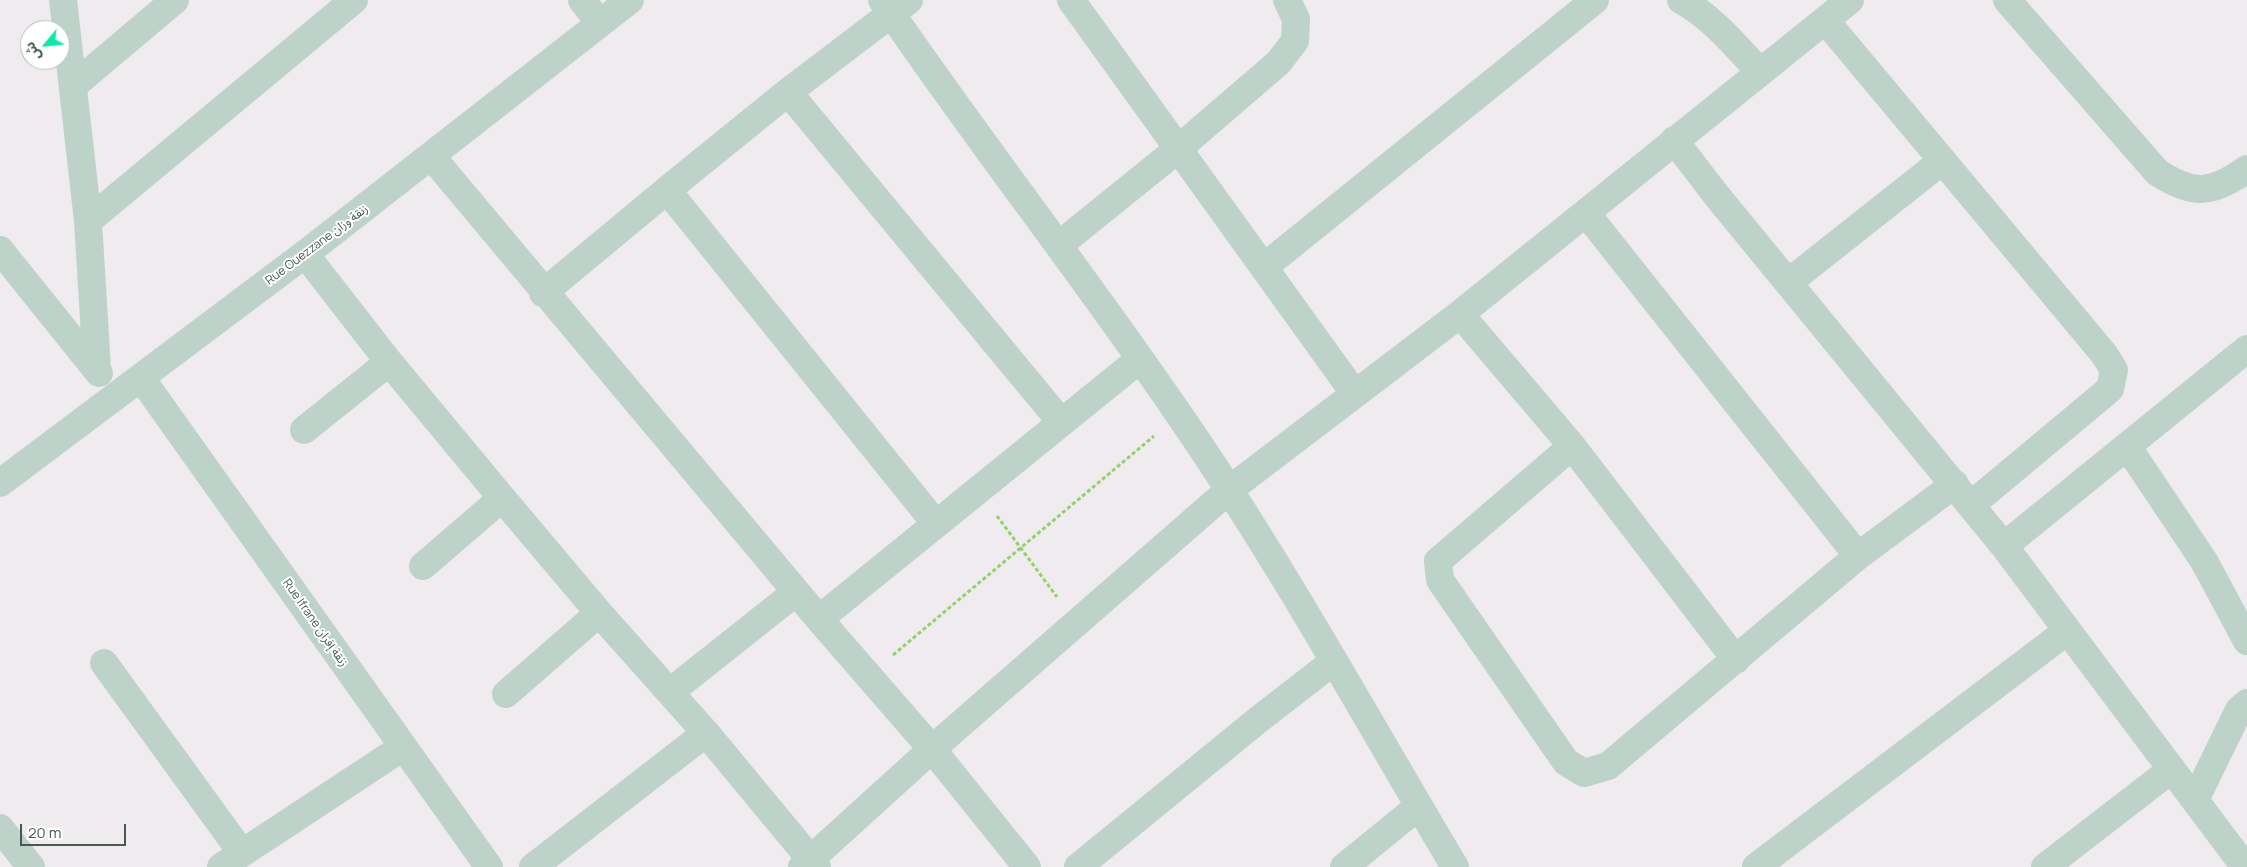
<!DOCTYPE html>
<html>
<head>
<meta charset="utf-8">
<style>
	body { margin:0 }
	#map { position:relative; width:2247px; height:867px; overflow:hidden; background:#efebef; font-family:Manrope,"Noto Sans Arabic",sans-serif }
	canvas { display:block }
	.north { position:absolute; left:20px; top:20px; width:50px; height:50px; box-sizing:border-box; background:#fff; border:1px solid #b4bdb9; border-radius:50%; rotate:242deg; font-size:14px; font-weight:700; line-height:20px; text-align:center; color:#435b51 }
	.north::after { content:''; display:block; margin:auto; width:18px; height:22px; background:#08eca4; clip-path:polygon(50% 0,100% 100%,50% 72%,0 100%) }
	.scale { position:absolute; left:20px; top:824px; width:106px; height:22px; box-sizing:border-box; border:2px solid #435b51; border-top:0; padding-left:6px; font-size:15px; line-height:18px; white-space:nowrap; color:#435b51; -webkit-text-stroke:4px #fff; paint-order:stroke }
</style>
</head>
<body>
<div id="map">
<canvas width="2247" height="867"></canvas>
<div class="north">ش</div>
<div class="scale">20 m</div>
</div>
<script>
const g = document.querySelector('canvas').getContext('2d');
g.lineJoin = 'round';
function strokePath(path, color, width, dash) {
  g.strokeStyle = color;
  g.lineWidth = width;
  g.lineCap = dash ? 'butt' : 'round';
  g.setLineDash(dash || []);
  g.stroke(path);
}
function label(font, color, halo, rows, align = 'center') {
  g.font = font + ' Manrope,"Noto Sans Arabic",sans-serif';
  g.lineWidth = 4;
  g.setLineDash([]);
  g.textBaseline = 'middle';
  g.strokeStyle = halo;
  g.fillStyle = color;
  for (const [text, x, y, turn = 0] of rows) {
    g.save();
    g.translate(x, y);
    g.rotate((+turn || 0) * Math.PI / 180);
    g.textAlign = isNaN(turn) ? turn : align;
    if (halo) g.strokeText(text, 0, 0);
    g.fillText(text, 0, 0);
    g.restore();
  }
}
strokePath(new Path2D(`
	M997,516L1057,597
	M893,655L1154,436`), '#91d369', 3, [4, 2.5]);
strokePath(new Path2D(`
	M63,0L88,221L97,369
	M582,0L600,23
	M882,0C978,141 1084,275 1180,416C1280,561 1365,716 1455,867
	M1071,0L1355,394
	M1681,0C1712,17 1736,46 1760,72
	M2007,0L2157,172C2193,196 2212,194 2247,169
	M1825,20L2104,354L2114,370L2110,389L1971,505
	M73,86L175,0
	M788,92L1061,422
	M1674,140L1717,196L2004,546L2245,867
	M432,157L819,619L932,749L1027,867
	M667,190L788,92L909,0
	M1586,213L1858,556
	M88,221L354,0
	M1059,245L1178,149L1278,63L1295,41L1296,19L1287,0
	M0,250L99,373
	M305,254L389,362L502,498L599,613L706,733L817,867
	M1264,267L1595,0
	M1789,282L1942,161
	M543,293L667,190L936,524
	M1460,314L1572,446L1736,660
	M141,378L489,867
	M304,430L389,362
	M1572,446L1438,561L1440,580L1566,762L1584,773L1608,766L1858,556L1955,484
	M2127,446L2204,561L2247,641
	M0,483L305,254L630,0
	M2004,546L2247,349
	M423,566L502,498
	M819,619L1140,359
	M104,663L242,853
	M670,692L796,592
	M506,694L599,613
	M2195,800L2239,710L2247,703
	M0,828L31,867
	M221,867L403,747
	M533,867L706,733
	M802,867L932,749L1229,490L1460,314L1850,0
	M1078,867L1258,720L1334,661
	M1344,867L1419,806
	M1756,867L2067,631
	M2045,867L2172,769`), '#bdd3ca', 28);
label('12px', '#435b51', '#fff', [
	["Rue Ouezzane زنقة وزان",317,245,-37],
	["Rue Ifrane زنقة إفران",315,623,55]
]);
</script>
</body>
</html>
